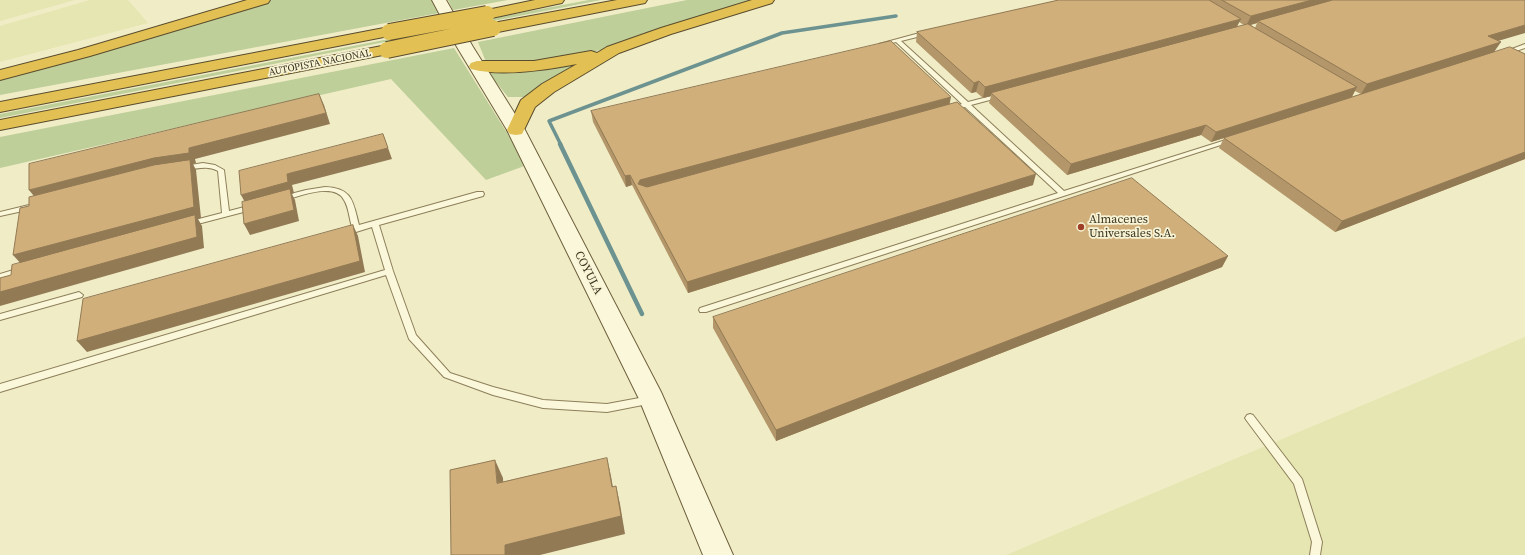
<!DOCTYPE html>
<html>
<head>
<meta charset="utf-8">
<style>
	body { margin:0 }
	canvas { display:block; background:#f0ecc6 }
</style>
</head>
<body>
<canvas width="1525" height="555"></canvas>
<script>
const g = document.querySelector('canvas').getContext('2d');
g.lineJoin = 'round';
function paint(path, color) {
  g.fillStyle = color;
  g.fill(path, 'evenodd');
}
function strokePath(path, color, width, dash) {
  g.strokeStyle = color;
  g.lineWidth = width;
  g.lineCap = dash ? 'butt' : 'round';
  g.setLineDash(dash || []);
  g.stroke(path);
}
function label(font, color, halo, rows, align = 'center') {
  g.font = font + ' "Source Serif 4",serif';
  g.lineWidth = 3.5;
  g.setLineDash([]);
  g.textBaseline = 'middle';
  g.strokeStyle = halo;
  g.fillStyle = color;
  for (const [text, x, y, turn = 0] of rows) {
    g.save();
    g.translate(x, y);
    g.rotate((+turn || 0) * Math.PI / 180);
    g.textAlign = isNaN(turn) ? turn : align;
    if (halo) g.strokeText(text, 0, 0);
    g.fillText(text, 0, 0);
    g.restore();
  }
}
paint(new Path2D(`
	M0,0H75L0,21Z
	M90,0H128L148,23L0,62V26Z
	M1525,337V555H1006Z`), '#e5e6b2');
paint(new Path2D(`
	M272,0H433L439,13L0,95V78Z
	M448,0H508L453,10Z
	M589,0H601L488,22V19Z
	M687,0H751C683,23 605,56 535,62C519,64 502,62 486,62L478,42Z
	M415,34L420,35L0,118V114Z
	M454,48L527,165L486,180L391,79L0,168V137Z
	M588,61L528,97H508L487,71Z`), '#becf99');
strokePath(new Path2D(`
	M561,145L549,121L782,33L896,16`), '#6d9391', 3.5);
strokePath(new Path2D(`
	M560,144L642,314`), '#6d9391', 4.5);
const lane = new Path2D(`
	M927,31L930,33L929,34L901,41L968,102L999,94L1001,95V97L971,105L1064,191L1229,139L1231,138L1234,140L1233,141L706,312H700L699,310L700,308L1058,193L965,107L948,110V108L962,104L896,42L882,46L879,44Z
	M1525,44V48L1507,54L1504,52Z
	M203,163L215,165L224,170L229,211L252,205L256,207L255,209L190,226H187L186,224L187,222L222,213L218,171C205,163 188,173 181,168L184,166Z
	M325,187C353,188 353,202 359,225L477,192H483L484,194L483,196L379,225L393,271L416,335L450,373L493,387L543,400L607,404L650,396L653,397L655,400L653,403L607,412L543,408L493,395L444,377L409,339L386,275L0,392V384L385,270L372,227L356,232H348L347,230L348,228L352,227C349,218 349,208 344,200C335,181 297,197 282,201L278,199L279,197L306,190Z
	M29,205L33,207L32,209L0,216V212Z
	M20,268L23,269L24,271L23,273L0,280V274Z
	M79,292L83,295L82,297L0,320V314Z
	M1250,414L1253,415L1302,479L1322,542L1320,555H1310L1312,542L1294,484L1247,421L1245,418L1247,415Z`);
const secondary = new Path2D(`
	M432,0H446L473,47L525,130L661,392L733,555H703L639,399L507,130L457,47Z`);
const highway = new Path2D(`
	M247,0H270L268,3L90,56L0,80V70L78,50Z
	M535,0H564L562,3L557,4L487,19L482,17L479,14L482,11Z
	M617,0H647L645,3L640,4L493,33L488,31L485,28L488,25L493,23Z
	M752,0H774L772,3L671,34L619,53L554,92L535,107L522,134L516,135L510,134L507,130L521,100L542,84L577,64C546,70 502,77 471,69L469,66L471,63L477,61H534L591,51L597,53L607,47L661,28Z
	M389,27L394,29L397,32L394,35L0,112V102Z
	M387,45L393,47L395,50L393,53L0,130V120Z`);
strokePath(lane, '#8d7f5a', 2);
strokePath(secondary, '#6f603d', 2);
strokePath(highway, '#5a4c2e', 2);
paint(lane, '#faf7da');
paint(secondary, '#faf7da');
paint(highway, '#e2c053');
const highwayBridge = new Path2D(`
	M389,32L487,14
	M387,50L493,28`);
strokePath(highwayBridge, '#5a4c2e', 18, []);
strokePath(highwayBridge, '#e2c053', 16);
paint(new Path2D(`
	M1059,0H1525L1498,41L1494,52L1525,54V159L1335,232L1219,148L1224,138L1211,142L1201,135L1067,175L989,103L991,96L983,98L976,92L971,93L916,42L917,32ZM1239,22L1244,25L1237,27ZM1257,23L1255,28L1251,25ZM1355,91L1361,94L1352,97Z
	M950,104L1033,185L688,293L632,185L626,187L593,122L591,111Z
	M1228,256L1222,267L776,441L713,328V317Z`), '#b39669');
paint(new Path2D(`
	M1312,0H1342L1258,21L1257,23L1246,26L1251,16Z
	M1241,19L1236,28L991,93V96L983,98L985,87Z
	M1525,25V33L1481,46L1488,36Z
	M1501,42L1494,52L1361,94L1367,84Z
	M979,81L976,92L971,93L974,83Z
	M1357,87L1351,98L1224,138L1211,142L1216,132Z
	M319,94L324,105L330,124L195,159L196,163L193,164L196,170L201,218L198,219L202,226L204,248L0,306V292L23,266L13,255L38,201L29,190L189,148Z
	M951,97L949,107L642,191L638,184L640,180Z
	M1206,125L1201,135L1067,175L1071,164Z
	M383,134L392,159L292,185L294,193L292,194L295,200L299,221L250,235L244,224L247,206L241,195L287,174Z
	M1525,152V159L1335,232L1342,221Z
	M1036,174L1033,185L688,293L687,282Z
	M630,175L632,185L626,187L625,176Z
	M353,225L358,236L365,272L87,352L77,341Z
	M1228,256L1222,267L776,441V430Z
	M607,458L611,476L616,505L612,487Z
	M495,460L503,478L504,501L497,483Z
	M616,486L620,504L625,534L540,555H505V545Z`), '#927a55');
const building = new Path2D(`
	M1059,0H1209L1241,19L985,87L979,81L974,83L917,32Z
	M1222,0H1312L1251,16Z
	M1333,0H1525V25L1488,36L1501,42L1367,84L1258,21Z
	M1248,24L1357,87L1216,132L1206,125L1071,164L991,93Z
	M891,41L951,97L640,180L638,184L647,187L957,102L1036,174L687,282L630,175L625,176L591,111Z
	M1510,47L1525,54V152L1342,221L1224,138Z
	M319,94L326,113L189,148V153L154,158L29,190V164Z
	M383,134L388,148L287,174L288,182L241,195L239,171Z
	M190,160L194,207L13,255L20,208L29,206V197L154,165Z
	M1132,178L1228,256L776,430L713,317Z
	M290,189L294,210L244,224L242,202Z
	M195,215L197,237L0,292V278L11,275L12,265Z
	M353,225L360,261L77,341L83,299Z
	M607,458L612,487L616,486L621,516L505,545V555H451L450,470L495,460L497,483Z`);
paint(building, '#d0af7a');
strokePath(building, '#927a55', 1);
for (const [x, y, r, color] of [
	[1081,227,4,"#9f3e27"]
]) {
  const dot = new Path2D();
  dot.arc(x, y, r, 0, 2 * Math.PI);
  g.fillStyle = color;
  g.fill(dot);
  strokePath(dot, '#f7f4d6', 1.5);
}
label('10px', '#3c331f', '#f7f4d6', [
	["AUTOPISTA NACIONAL",320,63,-11]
]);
label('12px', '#3c331f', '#f7f4d6', [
	["Almacenes",1089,220],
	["Universales S.A.",1089,234]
], 'left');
label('12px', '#3c331f', '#f7f4d6', [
	["COYULA",588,273,63]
]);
</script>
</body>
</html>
